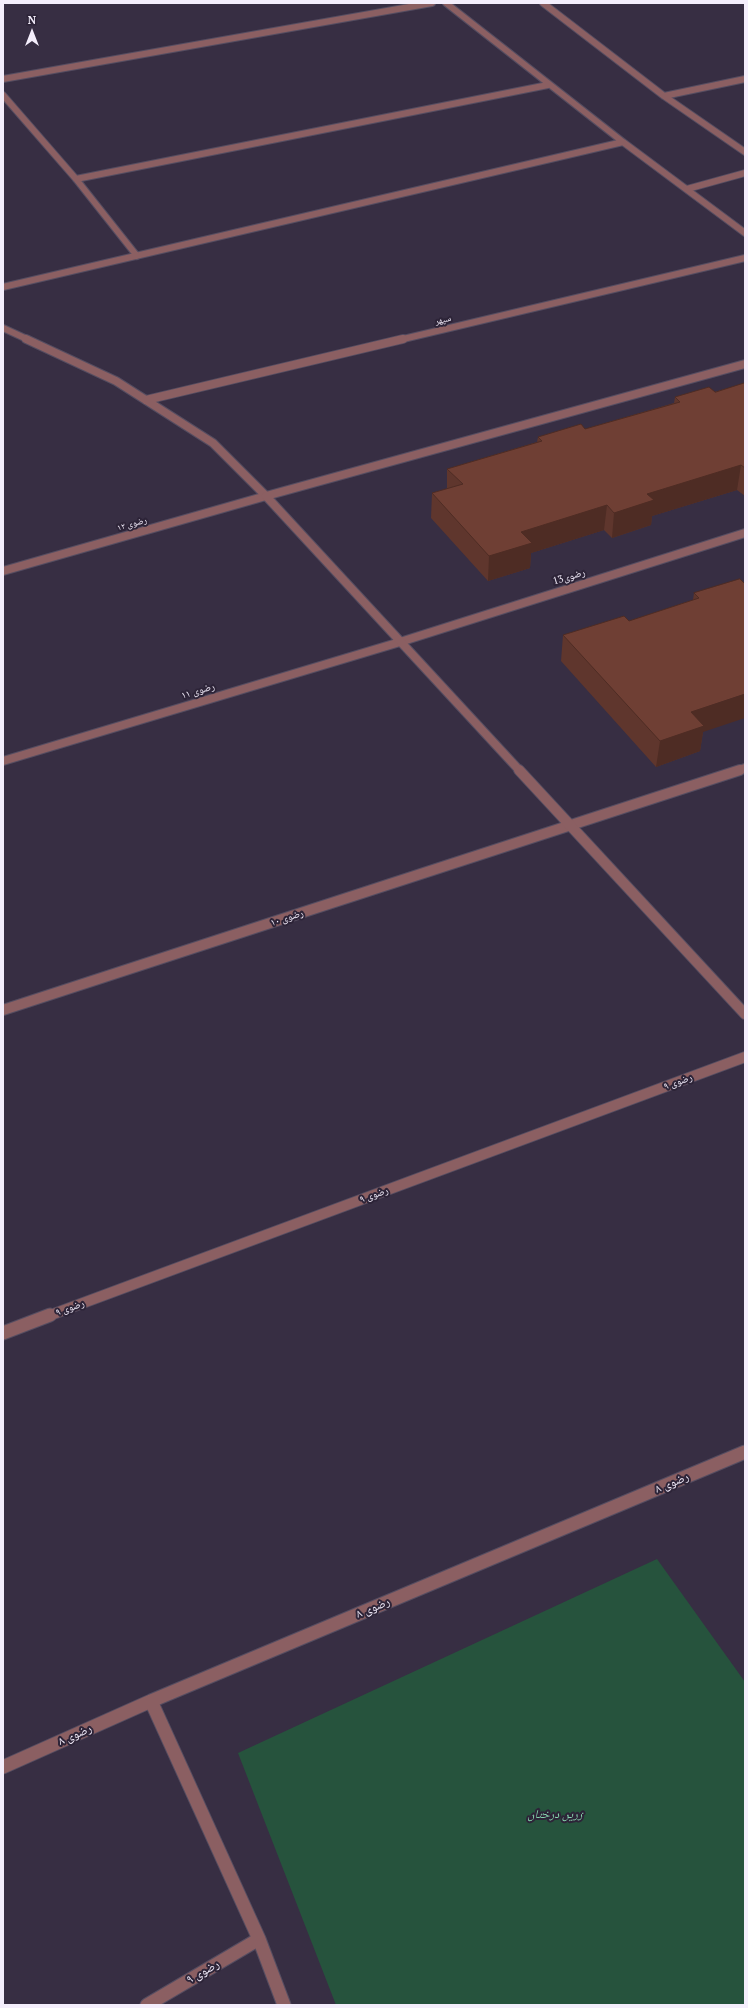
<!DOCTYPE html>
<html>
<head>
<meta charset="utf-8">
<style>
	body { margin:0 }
	#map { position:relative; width:748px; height:2008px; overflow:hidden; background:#372e43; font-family:"PT Serif",serif }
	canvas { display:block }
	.frame { position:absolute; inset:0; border:4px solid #f4eefc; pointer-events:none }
	.north { position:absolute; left:12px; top:12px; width:40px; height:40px; -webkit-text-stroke:3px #2d2438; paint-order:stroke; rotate:0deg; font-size:11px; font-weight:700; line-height:16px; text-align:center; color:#f4eefc }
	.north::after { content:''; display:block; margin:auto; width:14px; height:18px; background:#f4eefc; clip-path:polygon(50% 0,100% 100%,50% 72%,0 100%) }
</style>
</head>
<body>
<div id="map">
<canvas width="748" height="2008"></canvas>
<div class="frame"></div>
<div class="north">N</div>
</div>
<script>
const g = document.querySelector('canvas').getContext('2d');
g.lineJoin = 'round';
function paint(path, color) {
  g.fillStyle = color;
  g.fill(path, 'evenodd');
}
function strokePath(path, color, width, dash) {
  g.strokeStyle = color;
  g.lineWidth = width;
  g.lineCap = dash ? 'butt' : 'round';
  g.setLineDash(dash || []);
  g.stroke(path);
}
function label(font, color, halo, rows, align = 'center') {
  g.font = font + ' "PT Serif","Noto Naskh Arabic",serif';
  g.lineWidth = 4;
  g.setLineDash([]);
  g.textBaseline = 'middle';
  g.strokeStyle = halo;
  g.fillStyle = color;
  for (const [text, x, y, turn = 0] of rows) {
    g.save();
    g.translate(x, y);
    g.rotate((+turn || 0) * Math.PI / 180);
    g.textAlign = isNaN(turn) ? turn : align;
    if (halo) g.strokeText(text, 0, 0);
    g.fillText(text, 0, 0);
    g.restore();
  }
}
paint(new Path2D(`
	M657,1559L745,1682V2005H336L238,1753Z`), '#26533d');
const minorFar3 = new Path2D(`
	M446,3L623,142L745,233
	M543,3L664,96L745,152
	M3,79L432,3
	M3,95L76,179L137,256
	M664,96L745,79
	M76,179L548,85
	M687,189L745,173
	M3,287L623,142
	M3,328L29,340
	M399,340L745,258`);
const minorFar2 = new Path2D(`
	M146,400L403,339
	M3,571L266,496L213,443L116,381L26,339
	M3,761L400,642L745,533
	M737,771L745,768`);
const minorFar1 = new Path2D(`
	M3,1010L740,770
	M48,1316L745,1057`);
const minor = new Path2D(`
	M3,1333L50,1315
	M151,1701L259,1939L284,2005
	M3,1767L151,1701L745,1452
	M147,2005L259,1939`);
const tertiaryFar1 = new Path2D(`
	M520,771L266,496L745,364`);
const tertiary = new Path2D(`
	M519,770L745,1014`);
strokePath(minorFar3, '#554d61', 8);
strokePath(minorFar2, '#554d61', 10);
strokePath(minorFar1, '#554d61', 12);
strokePath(minor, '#554d61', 15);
strokePath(tertiaryFar1, '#554d61', 10);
strokePath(tertiary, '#554d61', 12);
strokePath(minorFar3, '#8b5f62', 6);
strokePath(minorFar2, '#8b5f62', 8);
strokePath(minorFar1, '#8b5f62', 10);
strokePath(minor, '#8b5f62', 13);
strokePath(tertiaryFar1, '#8b5f62', 8);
strokePath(tertiary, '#8b5f62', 10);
paint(new Path2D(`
	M745,383V496L737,490L652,516L651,525L612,538L604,530L531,553L530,568L488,581L431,518L432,493L447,489V469L537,442L538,437L585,429L674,403L675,397L715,392Z
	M740,579L703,732L700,751L656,767L561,661L563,635L629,621L693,600L694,593Z`), '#5f362d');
paint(new Path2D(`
	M741,465L737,490L652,516L651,525L612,538L614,513L647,494Z
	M607,505L604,530L531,553L530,568L488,581L489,556L521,532Z
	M745,694V718L703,732L700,751L656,767L660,741L691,712Z`), '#4e2c24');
const building = new Path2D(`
	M745,383V468L741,465L647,494L654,500L614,513L607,505L521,532L532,543L489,556L432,493L463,484L447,469L542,441L538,437L581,424L585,429L680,402L675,397L709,387L715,392Z
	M740,579L745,584V694L691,712L704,726L660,741L563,635L624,616L629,621L699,598L694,593Z`);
paint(building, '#6f3f34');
strokePath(building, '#4e2c24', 1);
label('9px', '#f4eefc', '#2d2438', [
	["سپهر",443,320,-13],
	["رضوی ۱۲",132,524,-16]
]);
label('10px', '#f4eefc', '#2d2438', [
	["رضوی13",569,577,-17],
	["رضوی ۱۱",198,691,-17],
	["رضوی ۱۰",287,918,-18],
	["رضوی ۹",678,1082,-20],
	["رضوی ۹",374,1195,-20],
	["رضوی ۹",70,1308,-20]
]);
label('12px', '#f4eefc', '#2d2438', [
	["رضوی ۸",672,1483,-23],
	["رضوی ۸",373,1608,-23],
	["رضوی ۸",75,1735,-24],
	["رضوی ۹",203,1972,-30]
]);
label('italic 12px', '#89d9b0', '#2d2438', [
	["زرین درختان",555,1815]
]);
</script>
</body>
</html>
